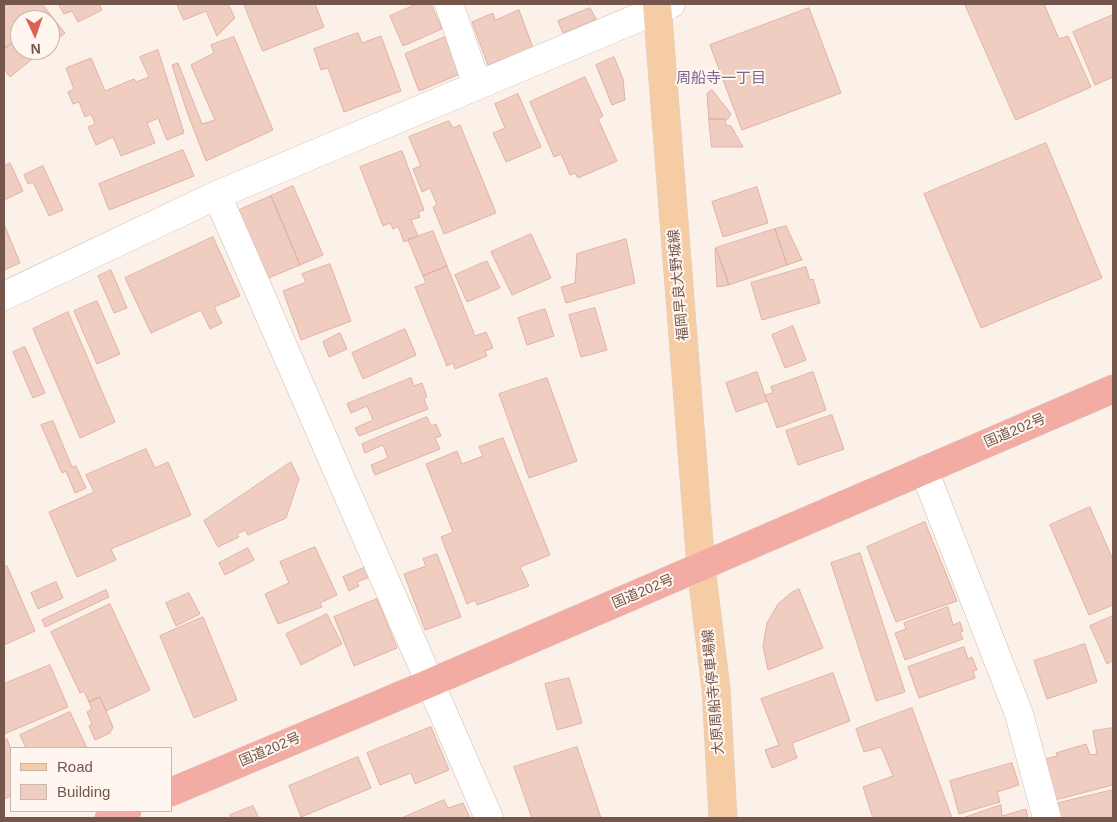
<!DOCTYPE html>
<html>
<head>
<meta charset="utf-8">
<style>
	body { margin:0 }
	#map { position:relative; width:1117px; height:822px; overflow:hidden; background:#fbf1e8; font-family:Helvetica,sans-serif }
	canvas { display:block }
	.frame { position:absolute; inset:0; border:5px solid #74564d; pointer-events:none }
	.legend { position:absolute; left:10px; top:747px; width:162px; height:65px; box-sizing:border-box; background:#fef6ef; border:1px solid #c7b6ae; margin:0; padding:6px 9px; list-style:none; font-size:15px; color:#74564d }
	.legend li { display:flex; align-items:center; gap:10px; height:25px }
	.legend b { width:25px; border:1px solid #c7b6ae }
	.north { position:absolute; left:10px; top:10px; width:50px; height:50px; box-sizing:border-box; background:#fef6ef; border:1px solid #c7b6ae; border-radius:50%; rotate:177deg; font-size:14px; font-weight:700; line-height:20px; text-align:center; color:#74564d }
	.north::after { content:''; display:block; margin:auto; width:18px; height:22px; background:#de6055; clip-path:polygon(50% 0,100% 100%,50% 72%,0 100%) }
</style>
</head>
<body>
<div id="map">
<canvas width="1117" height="822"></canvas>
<div class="frame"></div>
<ul class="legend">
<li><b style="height:6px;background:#f6cca5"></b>Road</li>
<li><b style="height:14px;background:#efcdc1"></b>Building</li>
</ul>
<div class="north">N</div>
</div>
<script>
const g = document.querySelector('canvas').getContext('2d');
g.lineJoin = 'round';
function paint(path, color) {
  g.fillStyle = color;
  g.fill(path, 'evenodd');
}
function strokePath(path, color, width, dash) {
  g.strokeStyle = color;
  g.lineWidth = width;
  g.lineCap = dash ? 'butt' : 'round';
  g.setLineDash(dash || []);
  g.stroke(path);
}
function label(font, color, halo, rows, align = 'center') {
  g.font = font + ' Helvetica,"Noto Sans JP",sans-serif';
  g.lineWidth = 4;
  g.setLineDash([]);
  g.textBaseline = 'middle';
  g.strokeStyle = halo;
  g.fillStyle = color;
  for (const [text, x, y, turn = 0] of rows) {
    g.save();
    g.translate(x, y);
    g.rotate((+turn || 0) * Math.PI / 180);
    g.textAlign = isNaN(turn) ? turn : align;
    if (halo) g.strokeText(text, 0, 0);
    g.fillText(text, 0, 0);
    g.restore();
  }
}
const building = new Path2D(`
	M4,4H42L65,33L50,45V20H20V47L15,40L6,48L4,44Z
	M59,4H99L102,10L78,22L72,11L64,14Z
	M177,4H228L235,18L217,36L206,11L184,20Z
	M244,4H315L324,27L263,51Z
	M417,4H431L442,29L403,46L390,16Z
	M965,4H1044L1059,39L1068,36L1091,87L1016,120Z
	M590,8L596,19L563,33L558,21Z
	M809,8L841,93L742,130L710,45Z
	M519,10L533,48L488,65L472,22L493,13L495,20Z
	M1113,15V77L1095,85L1073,32Z
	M358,33L362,43L381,36L401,91L344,112L328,68L321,70L314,49Z
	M234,37L273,130L206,161L187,112L172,65L178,63L202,124L215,120L191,65L214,53L211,45Z
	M445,37L460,74L419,91L405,54Z
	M15,40L20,47V50H23L31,60L10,77L4,69V44L6,48Z
	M23,50H44L31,60Z
	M158,50L184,133L167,140L158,118L147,123L155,143L121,156L113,137L96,145L88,127L95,124L91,114L85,117L79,102L73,104L68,92L74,89L66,68L91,58L105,91L134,79L136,82L149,77L140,57Z
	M614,57L623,79L625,100L612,105L596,65Z
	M585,77L603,116L598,119L617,161L578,178L575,173L570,175L561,154L554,157L530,102Z
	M712,90L731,114L728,119H709L707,94Z
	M518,94L541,147L506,162L493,133L505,128L495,104Z
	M709,119H725L726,125L731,126L743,147H712Z
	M449,121L453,128L460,125L496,213L444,234L433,207L437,205L430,188L422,192L413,169L421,166L409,137Z
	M1046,143L1102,278L981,328L924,194Z
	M183,150L194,176L109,210L99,184Z
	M402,151L424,210L418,212L420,217L411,220L418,236L404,242L398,226L393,229L390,223L383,226L360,167Z
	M10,163L23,191L4,200V166Z
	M43,166L63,210L49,216L33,182L28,184L24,175Z
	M293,186L323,255L300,265L271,196Z
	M757,187L768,223L723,237L712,202Z
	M271,196L300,265L266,279L237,211Z
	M4,224L20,263L4,270Z
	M786,226L802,260L787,265L775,229Z
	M775,229L787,265L729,285L716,248Z
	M433,231L447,266L423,276L408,240Z
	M531,234L551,278L512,295L491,252Z
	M213,237L240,296L214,307L222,323L210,329L201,310L151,333L125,278Z
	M626,239L635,283L566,303L561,287L575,283L577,254Z
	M716,248L729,285L717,287L715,249Z
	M487,261L500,288L467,302L455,275Z
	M330,264L351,321L301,340L283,291L306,282L302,274Z
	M447,266L475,336L486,332L493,348L485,351L487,356L455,369L453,363L447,366L415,287L426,283L423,276Z
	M806,267L810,280L813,279L820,303L762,320L751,283Z
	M111,270L127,308L114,313L98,276Z
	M97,301L120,354L97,364L74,311Z
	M595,308L607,350L581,357L569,315Z
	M545,309L554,336L527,345L518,318Z
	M68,312L115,422L80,438L33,329Z
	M793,326L806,360L785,368L772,335Z
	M405,329L416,355L363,379L352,353Z
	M340,333L347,349L329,357L323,342Z
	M25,347L45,393L33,398L13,352Z
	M757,372L767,401L736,412L726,383Z
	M813,372L826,410L777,428L765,395L773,393L771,387Z
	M411,378L414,386L422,383L427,397L424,399L428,409L359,436L355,428L373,420L367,406L351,413L347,404Z
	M547,378L577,461L529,478L499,394Z
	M832,415L844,449L798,465L786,431Z
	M427,417L431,426L436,424L441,436L435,438L440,449L375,475L371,465L388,458L383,445L365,453L362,444Z
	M53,421L72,467L76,466L86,488L75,493L66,471L62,473L41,425Z
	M503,438L550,555L520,567L529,586L477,605L475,600L467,604L441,537L453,532L426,464L457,451L462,464L483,456L479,447Z
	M146,449L155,468L168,462L191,515L111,549L116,560L77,577L49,512L94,492L86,475Z
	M291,462L299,479L286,518L248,535L245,530L237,534L239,537L218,547L204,521Z
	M1090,507L1113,560V605L1089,615L1050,525Z
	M925,522L957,601L896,622L867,547Z
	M315,547L337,595L320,603L322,607L278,624L265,594L289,583L280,562Z
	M248,548L254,560L225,575L219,563Z
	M860,553L905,692L876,701L831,563Z
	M437,554L461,617L425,630L404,574L426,566L423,559Z
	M7,566L35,631L4,645V567Z
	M366,567L370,577L357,582L359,586L349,591L343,577Z
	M56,582L63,598L38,609L31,593Z
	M799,589L823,648L768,670L763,646L767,623L778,604L791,593Z
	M106,590L109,597L45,627L42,620Z
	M189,593L200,614L176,626L166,603Z
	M377,599L397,648L354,666L334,617Z
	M110,604L150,690L106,711L100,697L89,702L84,691L80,693L51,632Z
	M948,607L953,625L960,622L963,631L960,632L963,639L905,660L895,633L906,629L904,623Z
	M327,614L342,644L301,665L286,634Z
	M1113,616V661L1107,664L1090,626Z
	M203,617L237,700L194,718L160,636Z
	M1085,644L1097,682L1047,699L1034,661Z
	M964,647L968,659L972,657L977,670L973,671L975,678L919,698L908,667Z
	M50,665L68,707L4,734V684Z
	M833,673L850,721L792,743L797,758L772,768L765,750L779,745L761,699Z
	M569,678L582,723L557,730L545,684Z
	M100,697L113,727L110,733L95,740L89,726L92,724L87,712L92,709L89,702Z
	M912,708L952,818H873L863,787L893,776L881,747L864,752L856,729Z
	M70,712L87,748H26L20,735Z
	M431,727L449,770L415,784L411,773L380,785L367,753Z
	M1113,728V785L1055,800L1045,759L1057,756L1056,753L1086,744L1090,755L1097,754L1093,731Z
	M7,739L11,749V796L4,799V740Z
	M577,747L601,818H532L514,767Z
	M358,757L371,788L301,817L289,786Z
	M1012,763L1019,785L997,792L1000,802L959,814L950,781Z
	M1113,790V818H1059L1055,804Z
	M444,800L448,808L463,803L470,818H402Z
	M1001,805L1002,816L1026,809L1028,818H963Z
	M253,806L259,818H231L230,815Z`);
paint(building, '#efcdc1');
strokePath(building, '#e1b1a3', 1);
const minor = new Path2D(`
	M449,4L477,85
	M217,195L489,818
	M4,296L217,195L671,4
	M924,470L1019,714L1047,818`);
const major = new Path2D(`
	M657,4L701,567L716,689L723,818`);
const highway = new Path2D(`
	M171,792L430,683L1113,389
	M109,818L127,811`);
strokePath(minor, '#cfbab1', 29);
strokePath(major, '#d8d0cd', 29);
strokePath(highway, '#d8d0cd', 29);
strokePath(minor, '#fff', 28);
strokePath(major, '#f6cca5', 28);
strokePath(highway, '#f2aca3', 28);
label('14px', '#74564d', '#fef6ef', [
	["福岡早良大野城線",679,285,-95],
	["国道202号",1015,431,-23],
	["国道202号",643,592,-23],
	["大原周船寺停車場線",714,692,-95],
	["国道202号",270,750,-23]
]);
label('15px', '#7b6690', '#fef6ef', [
	["周船寺一丁目",721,79]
]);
</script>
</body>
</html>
